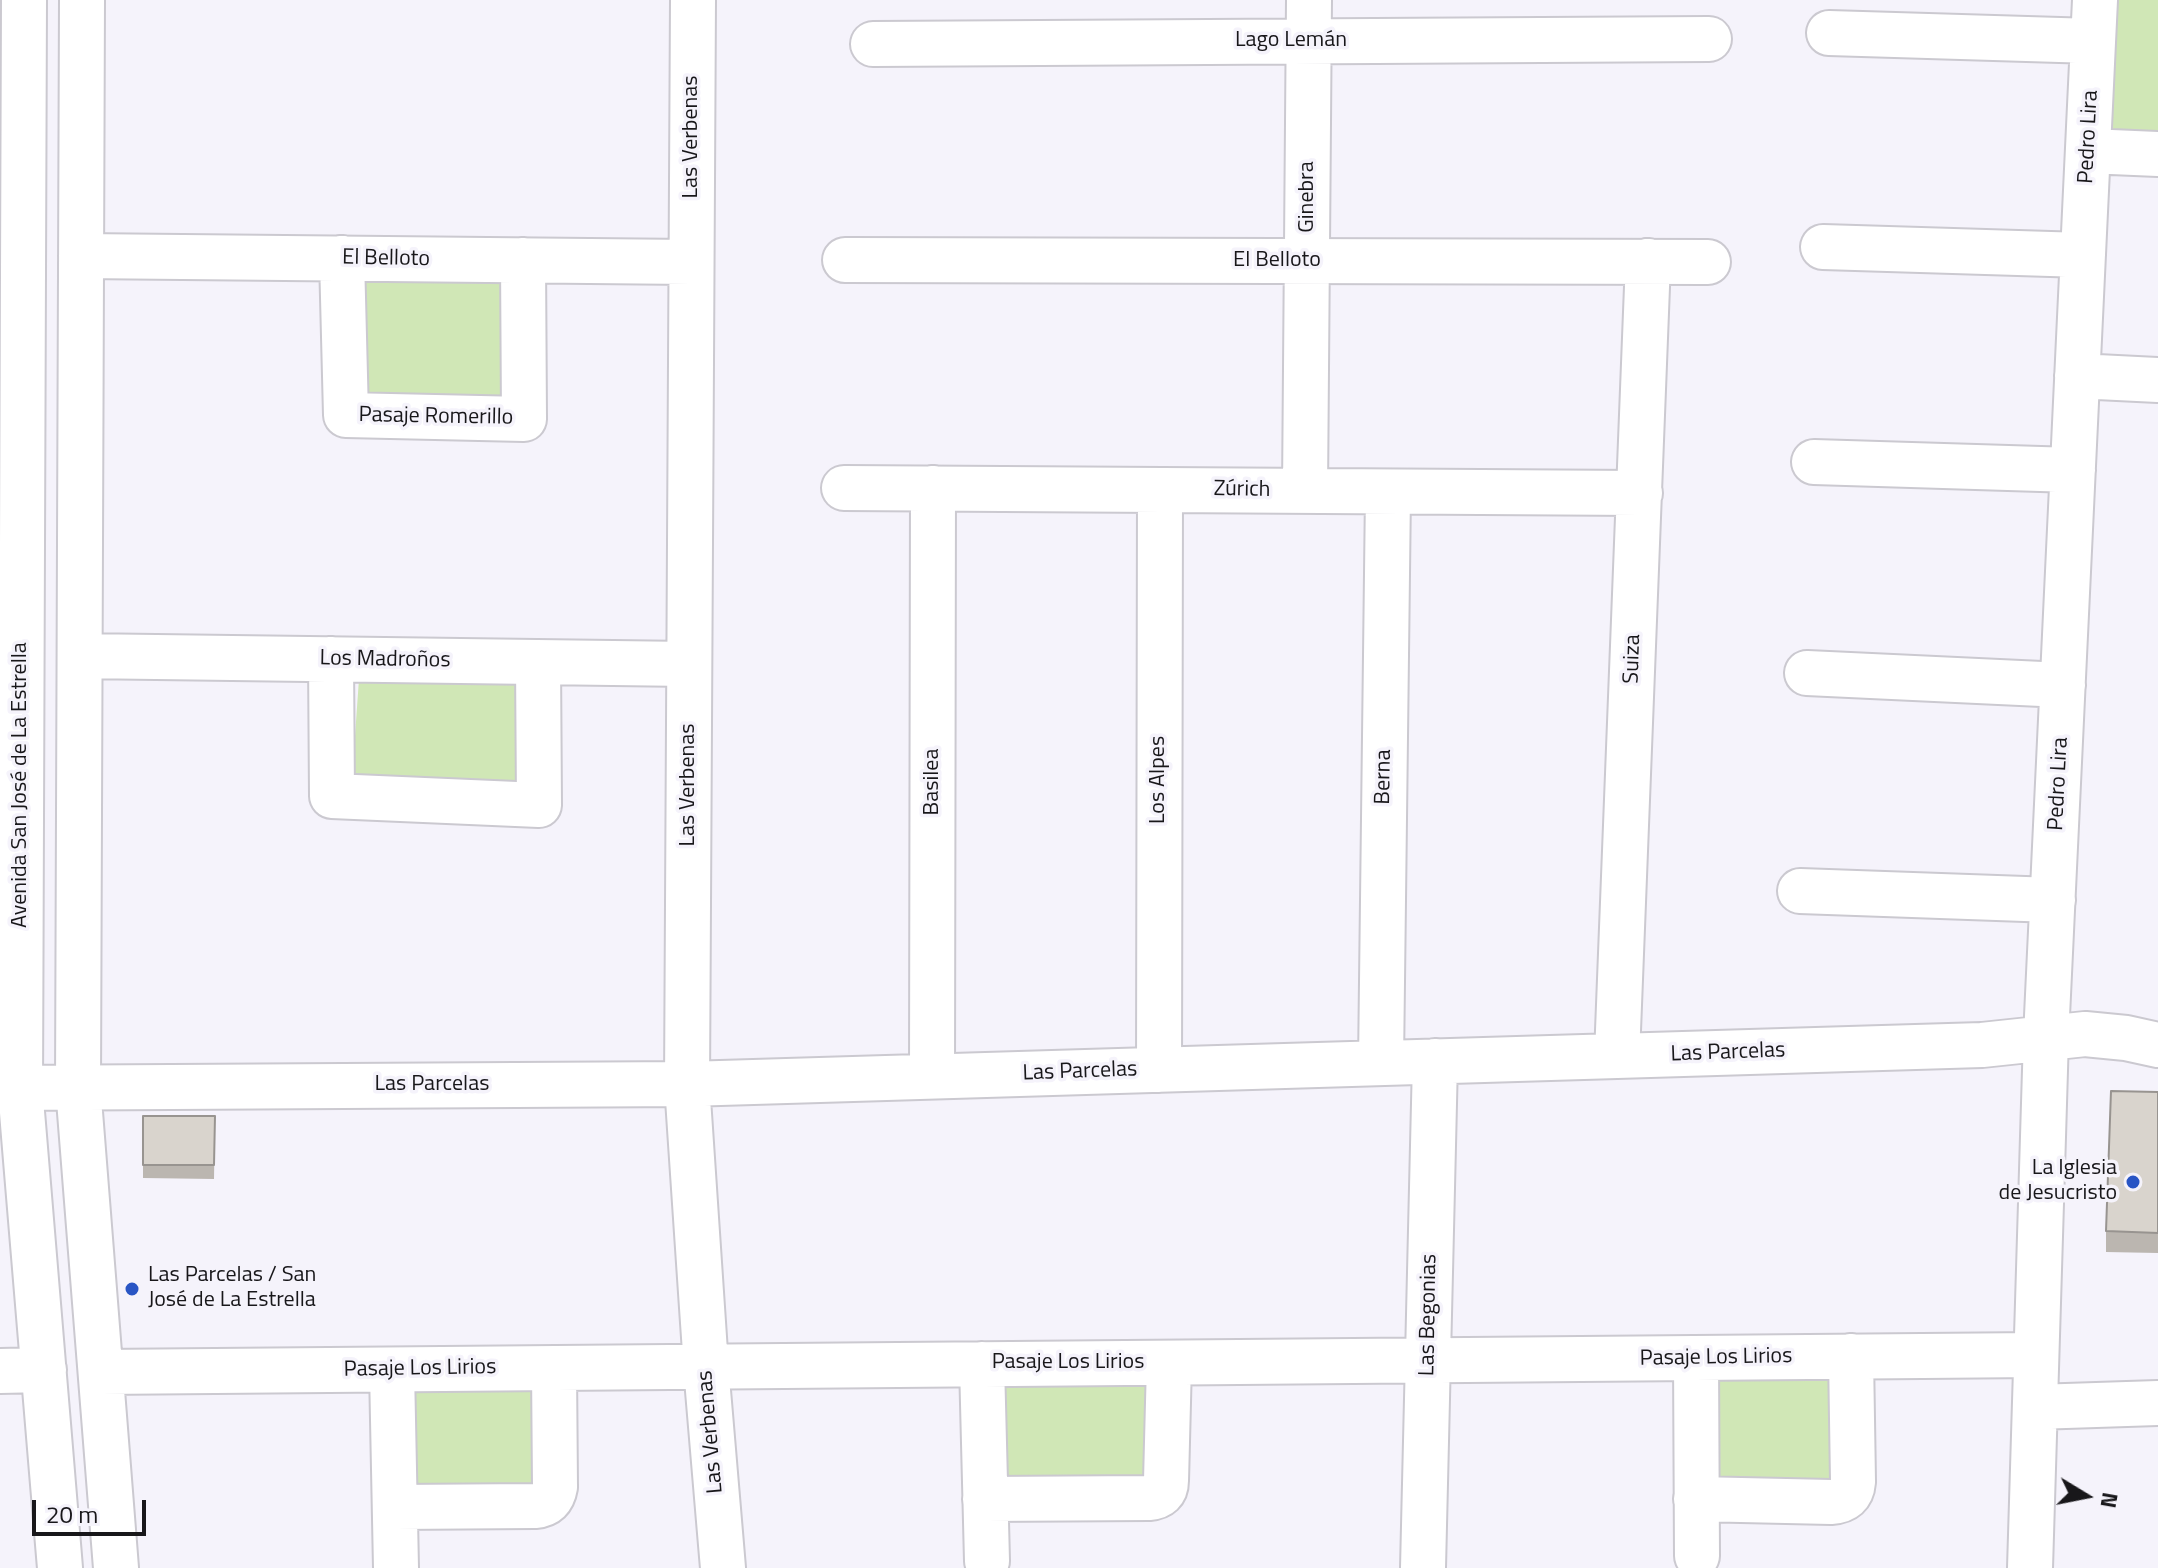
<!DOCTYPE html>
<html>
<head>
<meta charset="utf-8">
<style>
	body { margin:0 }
	#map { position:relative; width:2158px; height:1568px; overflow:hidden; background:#f5f3fb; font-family:"Titillium Web",sans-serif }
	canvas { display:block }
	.north { position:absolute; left:2046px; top:1456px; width:80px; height:80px; -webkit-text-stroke:6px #f5f3fb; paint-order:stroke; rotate:100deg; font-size:22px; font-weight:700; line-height:32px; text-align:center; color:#18171a }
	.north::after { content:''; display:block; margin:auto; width:28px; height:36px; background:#18171a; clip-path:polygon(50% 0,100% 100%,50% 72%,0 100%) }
	.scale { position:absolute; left:32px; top:1500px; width:114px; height:36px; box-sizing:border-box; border:4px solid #18171a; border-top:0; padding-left:10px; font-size:24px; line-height:28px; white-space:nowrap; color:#18171a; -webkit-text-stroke:6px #f5f3fb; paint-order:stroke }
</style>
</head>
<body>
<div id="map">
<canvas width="2158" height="1568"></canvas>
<div class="north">N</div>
<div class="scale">20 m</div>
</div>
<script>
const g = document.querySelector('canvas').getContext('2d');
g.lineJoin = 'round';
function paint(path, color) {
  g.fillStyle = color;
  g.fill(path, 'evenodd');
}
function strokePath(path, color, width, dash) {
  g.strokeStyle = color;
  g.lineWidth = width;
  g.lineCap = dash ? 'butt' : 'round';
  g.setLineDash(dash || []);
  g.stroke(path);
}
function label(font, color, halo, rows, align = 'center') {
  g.font = font + ' "Titillium Web",sans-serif';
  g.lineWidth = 7;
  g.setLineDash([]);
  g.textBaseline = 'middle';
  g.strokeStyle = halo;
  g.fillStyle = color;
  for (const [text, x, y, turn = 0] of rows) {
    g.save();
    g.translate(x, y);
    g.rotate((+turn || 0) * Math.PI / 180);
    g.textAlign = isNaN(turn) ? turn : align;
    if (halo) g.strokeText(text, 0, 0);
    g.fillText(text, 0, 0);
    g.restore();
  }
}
paint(new Path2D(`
	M2118,0H2158V133L2110,129Z
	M357,269L514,274L513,403L356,401Z
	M518,667L532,790L352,778L359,679Z
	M1833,1370L1845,1477L1829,1491L1719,1490L1707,1382L1718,1371Z
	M415,1382L528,1383L543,1397L534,1498L409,1485L406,1397Z
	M1161,1382L1159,1481L1005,1477L998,1384Z`), '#d0e7b6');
const minor = new Path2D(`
	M24,0L20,1088L60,1568
	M82,0L78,1087L116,1568
	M693,0L687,1084L706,1367L723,1568
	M1829,33L2093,41
	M873,44L1709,39
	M2088,151L2158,154
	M1823,247L2083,255
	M81,256L691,262
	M342,258L346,415L524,419L523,260
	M845,260L1708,262
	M2077,376L2158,380
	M1814,462L2073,470
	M844,488L1640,493
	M1305,491L1309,0
	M80,656L689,664
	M331,659L332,796L539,805L538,662
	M1807,673L2063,685
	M1800,891L2053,900
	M1617,1056L1648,261
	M1381,1063L1388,492
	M1159,1070L1160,490
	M932,1076L933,488
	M0,1088L687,1084L1982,1045L2085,1034L2126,1038L2158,1045
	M1696,1358L1697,1556
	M982,1364L987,1561
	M392,1370L396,1568
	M0,1371L44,1370
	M101,1372L2036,1355
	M2035,1407L2158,1403
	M985,1499L1149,1498C1160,1497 1166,1492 1166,1481L1169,1363
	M1696,1499L1831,1502C1845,1501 1852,1495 1853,1482L1851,1356
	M395,1507L535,1506C547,1505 553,1499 555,1487L554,1368
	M1423,1568L1435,1061
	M2030,1568L2046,1037L2095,0`);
strokePath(minor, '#cbc9d0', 48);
strokePath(minor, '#fff', 44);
paint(new Path2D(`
	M2158,1092V1253L2106,1252V1231Z
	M143,1116H215L214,1179L143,1178Z`), '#bbb6b0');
const building = new Path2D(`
	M2111,1091L2158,1092V1233L2106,1231Z
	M143,1116H215L214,1165H143Z`);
paint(building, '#d9d4cd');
strokePath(building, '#989490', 2);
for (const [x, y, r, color] of [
	[2133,1182,8,"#2955c4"],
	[132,1289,8,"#2955c4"]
]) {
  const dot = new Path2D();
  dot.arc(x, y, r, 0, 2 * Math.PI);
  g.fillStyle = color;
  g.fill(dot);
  strokePath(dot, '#f5f3fb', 3);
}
label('22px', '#18171a', '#f5f3fb', [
	["Lago Lemán",1291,41],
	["Las Verbenas",692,137,-90],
	["Pedro Lira",2089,137,-87],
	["Ginebra",1308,197,-90],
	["El Belloto",386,259,1],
	["El Belloto",1277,261],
	["Pasaje Romerillo",436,417,1],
	["Zúrich",1242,490,1],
	["Suiza",1633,659,-88],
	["Los Madroños",385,660,1],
	["Berna",1384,777,-89],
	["Los Alpes",1159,780,-90],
	["Basilea",933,782,-90],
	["Pedro Lira",2059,784,-87],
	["Avenida San José de La Estrella",21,785,-90],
	["Las Verbenas",689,785,-90],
	["Las Parcelas",1728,1053,-2],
	["Las Parcelas",1080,1072,-2],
	["Las Parcelas",432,1085],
	["Las Begonias",1429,1315,-89],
	["Pasaje Los Lirios",1716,1358,-1],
	["Pasaje Los Lirios",1068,1363],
	["Pasaje Los Lirios",420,1369,-1],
	["Las Verbenas",711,1432,-95]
]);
label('22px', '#18171a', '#f5f3fb', [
	["La Iglesia",2117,1169],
	["de Jesucristo",2117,1194],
	["Las Parcelas / San",148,1276,"left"],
	["José de La Estrella",148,1301,"left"]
], 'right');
</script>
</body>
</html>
